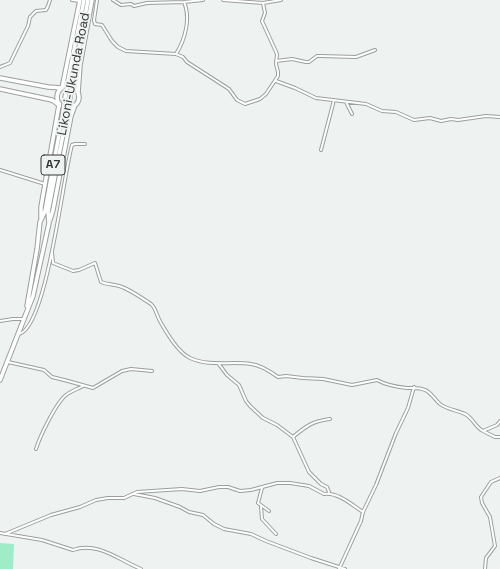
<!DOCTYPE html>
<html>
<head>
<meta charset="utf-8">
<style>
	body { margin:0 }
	canvas { display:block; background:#eef2f0 }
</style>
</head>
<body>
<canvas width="500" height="569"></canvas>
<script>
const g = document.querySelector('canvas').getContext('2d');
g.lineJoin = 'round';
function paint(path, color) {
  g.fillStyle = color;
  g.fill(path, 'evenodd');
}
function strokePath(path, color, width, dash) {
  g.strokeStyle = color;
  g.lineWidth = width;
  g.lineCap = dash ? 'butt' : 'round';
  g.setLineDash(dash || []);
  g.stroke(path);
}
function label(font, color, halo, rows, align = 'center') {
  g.font = font + ' "Space Grotesk",sans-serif';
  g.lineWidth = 4;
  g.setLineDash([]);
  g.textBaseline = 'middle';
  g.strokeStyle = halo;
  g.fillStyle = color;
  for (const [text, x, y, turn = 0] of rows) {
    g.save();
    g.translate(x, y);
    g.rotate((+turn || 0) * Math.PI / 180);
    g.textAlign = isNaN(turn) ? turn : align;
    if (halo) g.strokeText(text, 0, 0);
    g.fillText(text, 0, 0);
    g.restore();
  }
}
paint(new Path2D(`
	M0,543L14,544L13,569H0Z`), '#9eedc8');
const minor = new Path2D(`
	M72,0L80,1
	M97,0L94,20L95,24L102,25L112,41L118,47L126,51L176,54L183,57L187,62L229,89L237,100L245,104L260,99L266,94L278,76V72L276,64L277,54L262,21L265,13L263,3
	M113,0L121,5L131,4L134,6L147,3L184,2L203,0
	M223,0L263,3L281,0
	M176,54C185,40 191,18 184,2
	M276,61L292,59L306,62H309L317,56H320L356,57L375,50
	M0,67L10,63L28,26L30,17L36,11L46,10L48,6L50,0
	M276,81L295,88L316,98L366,104L382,111L396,112L414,120L430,118L441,121L451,119L458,120L486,116L500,117
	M346,102L352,114
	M321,150L334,100
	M0,170L45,184
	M52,252L53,263L73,271L79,270L95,263L101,282C108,285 115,284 122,287C128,289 145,300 151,304C156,308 157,317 161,323C168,335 178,352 190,358C210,367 231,361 251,364C260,365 271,372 278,377L286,376L303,378L323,379L352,385L377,380C386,385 397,387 407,388C413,388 419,387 425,390C431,392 435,400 440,404C448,410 457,410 465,414C473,418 475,427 483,431L497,425L500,421
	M0,321L13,319H23
	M19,334C47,327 63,176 72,145L75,144H85
	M8,362L44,370L52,377L68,381L93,388L122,371L131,369L152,371
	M218,363L227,375L239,385L246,401L250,406L263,418L277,425L293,437
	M483,431L495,437H500
	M36,449C40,436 56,403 66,395C71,391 78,389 83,386
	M262,488L258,503L269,511
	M329,492L327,487L321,484L309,472L293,437C306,426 313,421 330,419
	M134,494L155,498L180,507L189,512L203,515L214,524L224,529L251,534L266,541L311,558L345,569
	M261,507L262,519L276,534
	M0,533L42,540L73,550C97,541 119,560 141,569
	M5,534L51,515L80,507L96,500L108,498H124L137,492L182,489L200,491L219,487H228L240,491L251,490L277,483H290L309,486L324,494C338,492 352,505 363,512L376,485L396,433L408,408L414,387
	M339,569L361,521L363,512
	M485,569L486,558L495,546L490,517L482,503L481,497L491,482L500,478`);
const trunk = new Path2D(`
	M0,78L48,87L62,88L80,0
	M67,85L84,0
	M57 97a11 11 0 1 1 22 0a11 11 0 1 1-22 0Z
	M72,86L88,0
	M0,89L52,100L59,105L41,207V218
	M78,93L80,65L92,0
	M50,220L53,210L71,116L75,105
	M27,306L37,249L40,222L45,211L62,118
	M0,380L33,296L49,223L48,212L66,119`);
strokePath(minor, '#9b9f9d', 4);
strokePath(trunk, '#9b9f9d', 5.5);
strokePath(minor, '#fff', 2);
strokePath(trunk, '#fff', 3.5);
const trunkBridge = new Path2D(`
	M62,118L67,85
	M66,119L72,86`);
strokePath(trunkBridge, '#9b9f9d', 5.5, []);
strokePath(trunkBridge, '#fff', 3.5);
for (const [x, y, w] of [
	[53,165,24]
]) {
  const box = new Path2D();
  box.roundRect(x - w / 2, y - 10, w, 20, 3);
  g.fillStyle = '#eef2f0';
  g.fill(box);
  strokePath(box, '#363737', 1);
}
label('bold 12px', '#363737', null, [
	["A7",53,165]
]);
label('13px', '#363737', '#eef2f0', [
	["Likoni-Ukunda Road",74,74,-79]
]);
</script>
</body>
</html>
